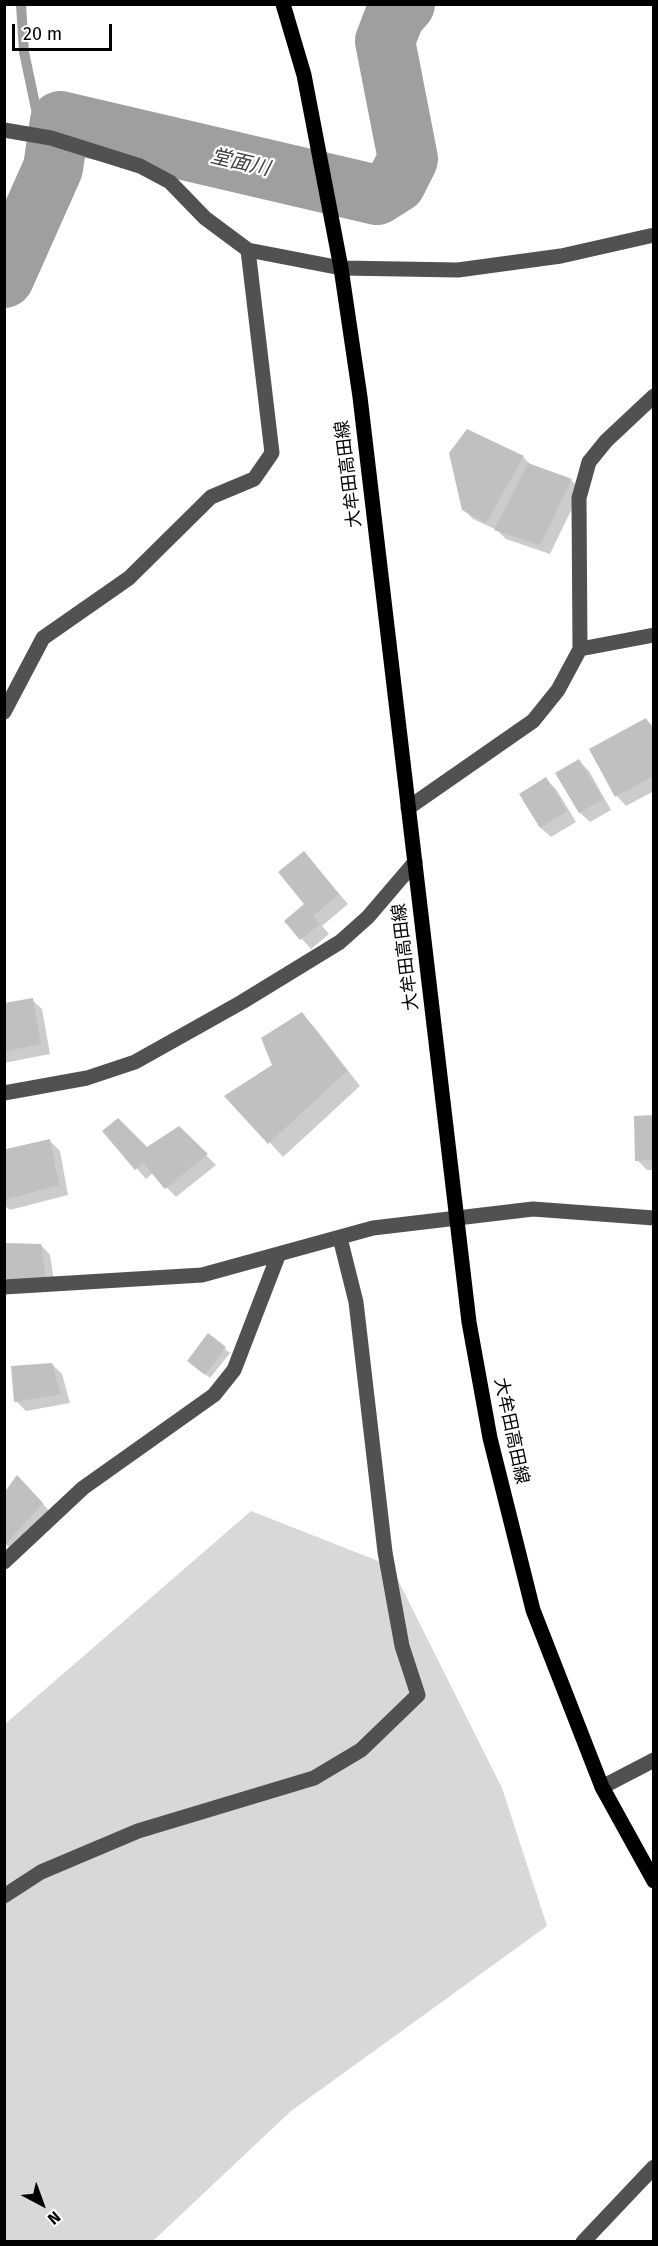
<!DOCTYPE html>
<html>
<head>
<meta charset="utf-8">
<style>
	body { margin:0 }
	#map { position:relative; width:658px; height:2246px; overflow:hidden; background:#fff; font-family:"Fira Sans",sans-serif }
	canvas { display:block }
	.frame { position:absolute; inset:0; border:6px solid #000; pointer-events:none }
	.north { position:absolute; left:12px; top:2174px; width:60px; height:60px; -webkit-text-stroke:4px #fff; paint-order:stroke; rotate:139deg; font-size:16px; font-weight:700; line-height:24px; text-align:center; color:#000 }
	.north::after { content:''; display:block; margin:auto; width:21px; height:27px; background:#000; clip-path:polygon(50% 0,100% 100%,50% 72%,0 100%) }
	.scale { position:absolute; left:12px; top:24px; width:100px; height:27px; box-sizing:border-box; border:3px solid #000; border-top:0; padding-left:8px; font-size:18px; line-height:21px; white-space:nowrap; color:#000; -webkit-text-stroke:4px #fff; paint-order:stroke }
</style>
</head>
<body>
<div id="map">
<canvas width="658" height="2246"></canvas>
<div class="frame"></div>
<div class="north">N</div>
<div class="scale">20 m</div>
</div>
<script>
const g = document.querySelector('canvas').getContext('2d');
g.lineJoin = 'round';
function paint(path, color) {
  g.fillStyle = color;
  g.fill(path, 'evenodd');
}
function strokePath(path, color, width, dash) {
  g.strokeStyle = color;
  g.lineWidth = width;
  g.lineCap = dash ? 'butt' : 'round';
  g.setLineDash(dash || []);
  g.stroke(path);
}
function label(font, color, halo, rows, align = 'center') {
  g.font = font + ' "Fira Sans","Noto Sans JP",sans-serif';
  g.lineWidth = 4.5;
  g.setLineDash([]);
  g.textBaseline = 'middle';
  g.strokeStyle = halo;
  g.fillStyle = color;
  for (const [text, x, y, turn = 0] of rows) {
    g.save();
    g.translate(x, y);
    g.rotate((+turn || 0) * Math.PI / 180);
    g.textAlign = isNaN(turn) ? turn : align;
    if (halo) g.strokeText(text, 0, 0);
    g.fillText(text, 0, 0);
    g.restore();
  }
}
paint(new Path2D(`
	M251,1511L391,1566L502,1788L547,1926L291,2111L153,2241H5L4,1725Z`), '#d8d8d8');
paint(new Path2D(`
	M523,457L532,466L571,480L581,490L550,554L506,539L497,530L473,519L463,509Z
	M646,720L654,727V791L626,806L617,796L591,750Z
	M579,761L589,771L611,810L590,822L580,813L557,773Z
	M546,779L556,789L576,822L551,837L541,828L521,795Z
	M304,853L348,904L322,926L329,934L311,949L286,921L306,905Z
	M32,1000L42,1009L50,1054L4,1063V1005Z
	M301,1014L315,1028L360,1086L283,1157L227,1096L274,1066Z
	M654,1117V1170H647L637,1160Z
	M179,1128L216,1165L176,1197L153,1173L146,1179L104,1131L147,1149Z
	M50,1141L60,1151L68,1195L10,1210L4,1205V1162Z
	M41,1245L50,1255L55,1288L7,1289Z
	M208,1335L230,1353L210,1378L193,1365Z
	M52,1364L62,1374L70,1403L26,1411L16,1401Z
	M27,1486L52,1514L16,1552L4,1543V1496Z`), '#0003');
strokePath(new Path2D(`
	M21,4L24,52L36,109L47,119L60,121`), '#9f9f9f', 10);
strokePath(new Path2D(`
	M4,278L53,168L60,121L377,195L396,183L408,159L385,41L395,15L405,4`), '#9f9f9f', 60);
paint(new Path2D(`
	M467,429L524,456L486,523L462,510L449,453Z
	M528,463L572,479L540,545L494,530Z
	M646,718L654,731V776L615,797L589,749Z
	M579,759L603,799L579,813L555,773Z
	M546,777L567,811L540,828L519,794Z
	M304,851L339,894L313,916L320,924L300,940L284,921L304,904L278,872Z
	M33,998L41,1044L4,1052V1003Z
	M302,1012L347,1071L268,1144L224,1096L272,1065L261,1038Z
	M654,1115V1160L635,1161L634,1116Z
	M118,1118L147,1147L179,1126L208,1154L165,1189L143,1163L135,1170L102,1131Z
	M50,1139L59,1185L4,1200L6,1149Z
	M4,1243L41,1244L46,1279L4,1280Z
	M208,1333L226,1347L205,1375L187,1361Z
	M52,1363L61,1394L14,1402L11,1366Z
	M17,1475L43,1503L6,1544L4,1493Z`), '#c0c0c0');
strokePath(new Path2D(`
	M4,130L51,138L140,166L170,182L205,218L248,250L341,268L458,270L561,256L654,235
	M580,649L654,635
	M4,712L43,638L129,578L211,497L254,479L272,453L248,250
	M408,808L533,721L558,690L580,649L579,498L589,462L606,441L654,396
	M4,1093L87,1078L135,1062L242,1002L340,942L368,917L415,862
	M4,1287L202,1275L373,1228L533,1209L654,1218
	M4,1562L83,1488L214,1395L234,1370L278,1256
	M602,1787L654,1760
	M4,1896L41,1872L138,1831L314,1778L361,1750L418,1695L402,1646L385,1552L356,1302L340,1238
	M583,2242L654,2167`), '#515151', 15);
strokePath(new Path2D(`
	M283,4L304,75L341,268L360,397L469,1322L490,1438L533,1610L602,1787L654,1881`), '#000', 15);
label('18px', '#000', '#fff', [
	["大牟田高田線",349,474,-97],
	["大牟田高田線",406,957,-97],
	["大牟田高田線",511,1431,78]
]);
label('italic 20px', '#404040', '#fff', [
	["堂面川",240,163,13]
]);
</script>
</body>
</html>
